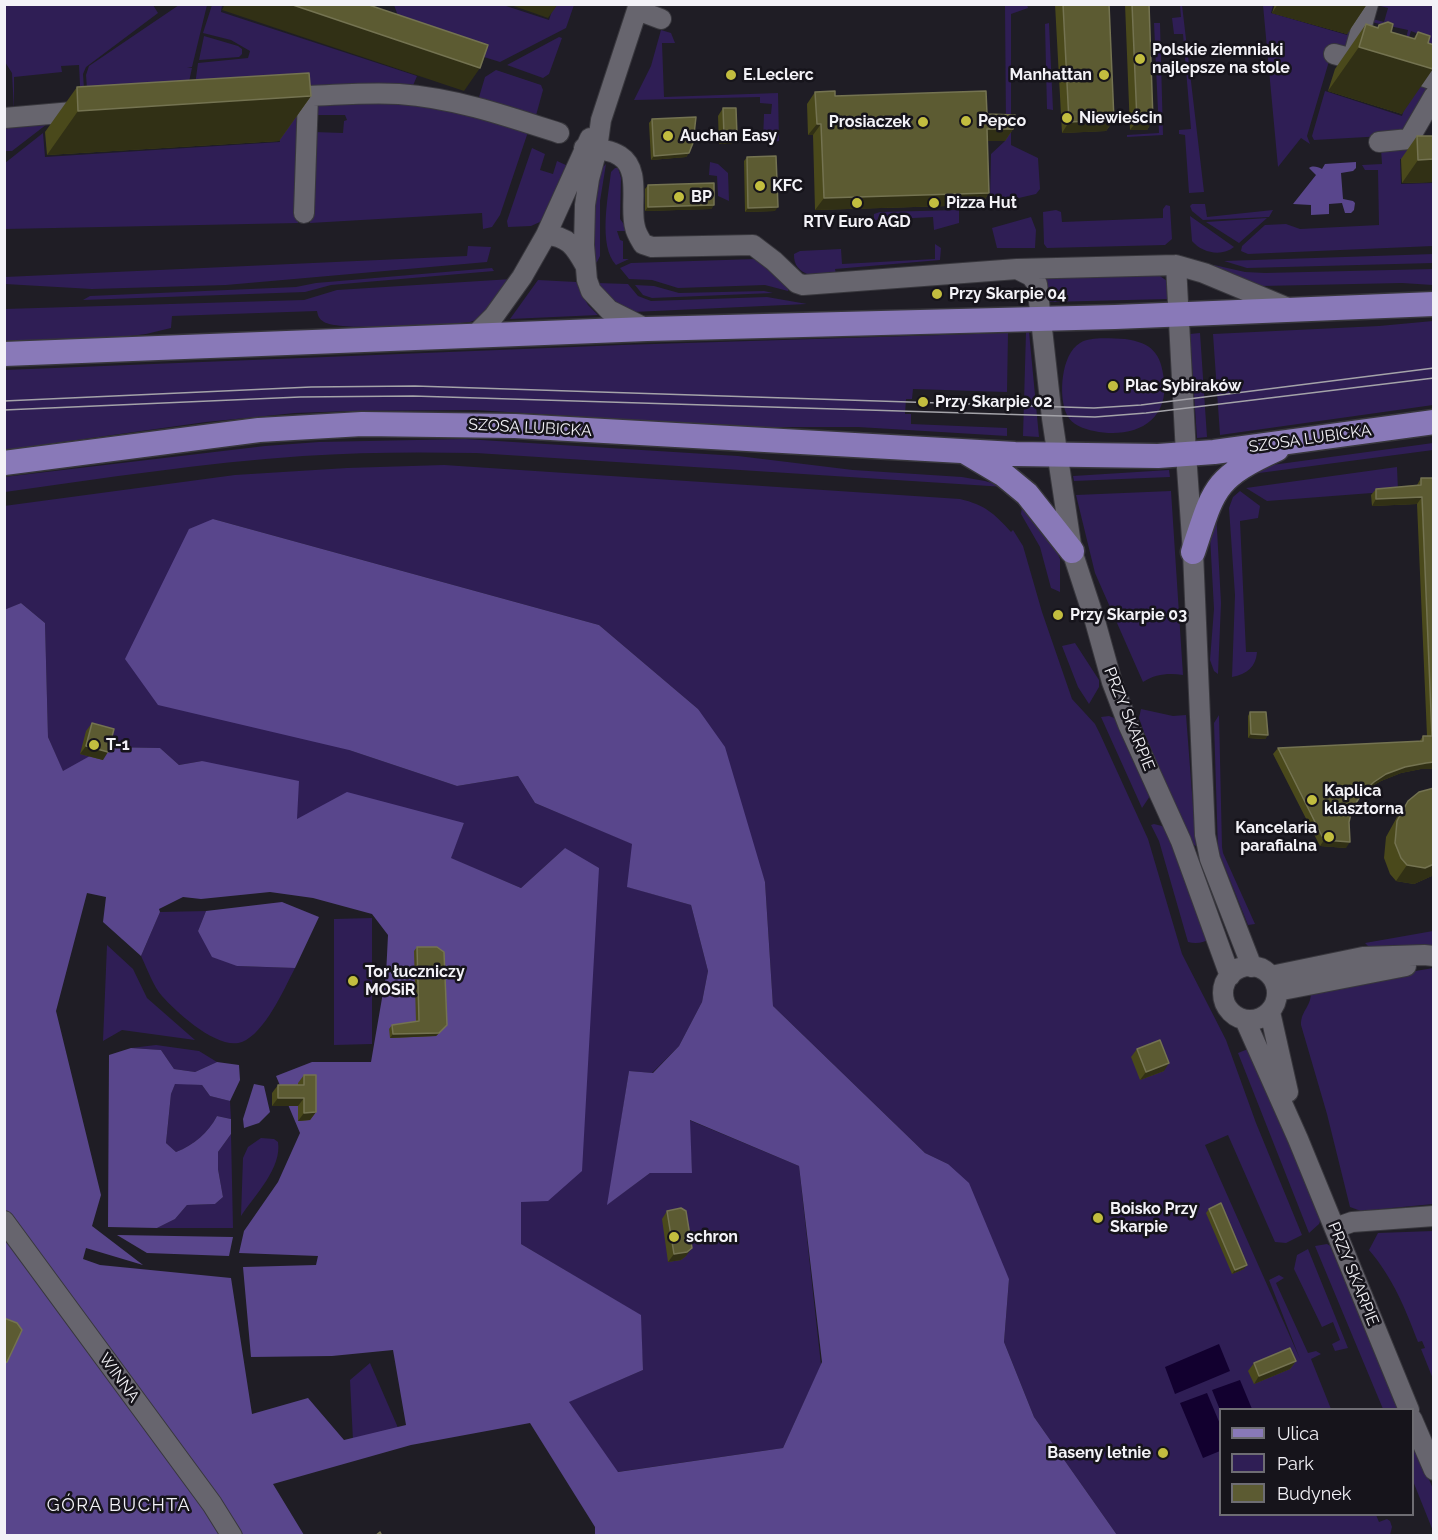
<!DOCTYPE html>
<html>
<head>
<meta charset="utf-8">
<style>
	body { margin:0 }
	#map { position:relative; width:1438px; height:1540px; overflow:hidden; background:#1f1d25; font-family:Raleway,sans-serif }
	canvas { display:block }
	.frame { position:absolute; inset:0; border:6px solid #f3f2f7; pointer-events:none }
	.legend { position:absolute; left:1219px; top:1408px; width:195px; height:108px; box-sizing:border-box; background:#16141b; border:2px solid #6e6d73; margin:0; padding:8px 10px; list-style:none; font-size:18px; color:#f3f2f7 }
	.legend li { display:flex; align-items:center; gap:12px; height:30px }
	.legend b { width:30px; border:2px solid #6e6d73 }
</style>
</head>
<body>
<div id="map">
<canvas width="1438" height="1540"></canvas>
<div class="frame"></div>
<ul class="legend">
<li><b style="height:8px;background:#8979b8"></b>Ulica</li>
<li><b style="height:16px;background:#2f1e55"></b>Park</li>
<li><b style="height:16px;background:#5c5b32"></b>Budynek</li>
</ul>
</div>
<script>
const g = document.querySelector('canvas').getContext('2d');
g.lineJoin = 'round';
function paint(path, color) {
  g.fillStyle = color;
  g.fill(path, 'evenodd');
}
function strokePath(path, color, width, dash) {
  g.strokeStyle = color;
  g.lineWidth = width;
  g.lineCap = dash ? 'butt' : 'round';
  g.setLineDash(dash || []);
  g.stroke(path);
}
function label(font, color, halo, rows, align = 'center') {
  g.font = font + ' Raleway,sans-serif';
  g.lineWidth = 5;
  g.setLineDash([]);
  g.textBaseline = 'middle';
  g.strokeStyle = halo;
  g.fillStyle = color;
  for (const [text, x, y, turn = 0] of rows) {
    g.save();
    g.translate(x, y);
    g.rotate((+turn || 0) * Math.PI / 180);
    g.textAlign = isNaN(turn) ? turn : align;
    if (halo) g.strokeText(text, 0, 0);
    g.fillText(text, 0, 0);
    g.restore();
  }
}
paint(new Path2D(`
	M5,5H153L158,13L86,67L83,74L85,104L81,105L79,65L61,66L62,72L14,77V110L12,73L5,62Z
	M179,5H207L192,67H187L192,68L185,100L88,103L86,75L89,66Z
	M212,5H222L221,12L417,76L412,88L193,100L198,63L248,58L250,51L231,40L203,33Z
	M394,5H503L549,20L554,5H574L566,28L500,62L404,32Z
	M1005,5H1027L1028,8L1011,14V145L1038,158L1040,189L1036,194L993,204L990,201L991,154L1005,141L1006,127Z
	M1180,5H1182L1204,192L1189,193L1185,135L1179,134V130L1191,129L1183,34H1174L1172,18L1181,17Z
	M1263,5H1273L1271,13L1347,35L1354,11L1358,5L1348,52L1332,51L1307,136L1310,144L1301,138L1278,167Z
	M1377,5H1433V71L1424,36L1411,31L1406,46L1404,48L1408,30L1371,22L1369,18L1384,22L1388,8Z
	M1049,23L1053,110L1047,109L1045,24Z
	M1154,23H1160L1163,135L1127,137V135L1159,133Z
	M661,30L671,33L675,43H662L664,97L778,93L779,141L773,142V131L768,130V142H763L764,114H771L772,104L760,103V97L634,100L651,66Z
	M204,36L238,46L242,49V54L239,57L199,60Z
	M559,37L562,38L549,74L543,78L507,65Z
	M496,70L541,85L543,90L535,119L477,104L485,77Z
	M1432,85L1408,129L1384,136L1314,140L1312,136L1325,91L1402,116L1410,91L1398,87Z
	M380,97L530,126L500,215L492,227L483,229L482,213L310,223L314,132L343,133L344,121L347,120L345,115H313L318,104Z
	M297,112L302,128L298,223L5,229V163L43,133L45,157L280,142L278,117Z
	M51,121L12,151H5V123Z
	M1412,147V158L1400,159L1401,184L1433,183V246L1248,254L1241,251L1242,246L1265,225L1286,224L1300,229L1379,225L1378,170H1365L1362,165L1382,164L1381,149Z
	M532,148L545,154L540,170L553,174L557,161L568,166L542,221L531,226L508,227L507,221Z
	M710,162L718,164L728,173L729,201L718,196L717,176L709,175Z
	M606,164L600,201V256L597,262L593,265L591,229L599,171Z
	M615,168H618L621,178L620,219L629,231H617L620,240L623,241V259H629L616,265C598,246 608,197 611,172Z
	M1192,204H1205L1207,217L1273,210L1269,217L1203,220L1192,211L1190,206Z
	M1166,205L1170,206L1172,239L1165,245L1047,248L1044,244L1043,212L1056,210L1061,212L1062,222L1163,218V209Z
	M959,210V223L934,230L933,217L874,220V214L880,212Z
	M1190,216L1234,247C1222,257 1202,253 1192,241Z
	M1031,217L1036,230L1035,248H997L992,228Z
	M1267,218L1239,243L1206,222Z
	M935,244L941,248L940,260L835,269L837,279C819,277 793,277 794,254L800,251L841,249L842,264L935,259Z
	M468,246L491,247L487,262L226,285L92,289L5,284V277L467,256Z
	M1434,254L1433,263L1247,268L1224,261Z
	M756,259L763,262L789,288L788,291L765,285L678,288L652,280L629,279L620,268L631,263Z
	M1214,265L1245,272L1265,273L1433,269V285L1402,283L1261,286L1212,266Z
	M492,268L494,271L331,285L305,292L83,300L90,296L296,287L316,283Z
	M1157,274L1167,281L1168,299L1048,302L1046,280L1042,275Z
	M512,279C501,295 490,317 470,322C445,325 342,332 324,322C319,319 318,316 317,311L172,316L171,328L146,334L130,336L5,341L4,309L304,300L337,290Z
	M538,280L576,282L588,305L598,315L510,319Z
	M597,283L628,284L638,296L651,301L767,297L807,304L633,312L609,300Z
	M635,285L654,286L679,293L764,291L773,293L652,298L643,295Z
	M1433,321V405L1220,435L1213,334L1379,326Z
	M1026,332H1029L1039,437L1023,436Z
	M1008,333L1007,392L913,389L912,399H906L905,414H911V424L1007,428V436L858,427H751L475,410L350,411L295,413L206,422L5,450V370L622,345Z
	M1200,333L1207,437L1197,438L1190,334Z
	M1125,339C1152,343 1161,353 1164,380C1169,424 1131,439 1094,431C1084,429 1072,425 1067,415C1058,397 1061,354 1080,343C1092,336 1111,339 1125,339Z
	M465,439L738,456L853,470L962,477L985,481L1005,487L476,453C419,452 361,452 303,456C203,463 104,478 5,492L4,477L265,446L319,442Z
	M1433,443V450L1244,475L1272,465Z
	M444,465L960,499C985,505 994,513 1011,532L1013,530L1023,546L1042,612L1072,699L1095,724L1100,734L1148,839L1182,954L1226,1040L1256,1123L1302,1235L1286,1243L1275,1242L1228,1135L1205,1145L1300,1359L1269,1280L1279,1275L1284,1278L1276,1283L1308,1353L1316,1351L1321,1354L1311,1359L1331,1409L1220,1410V1514L1376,1515L1379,1522L1387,1519L1390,1521L1392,1527L1390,1535H1117L1034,1417L1004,1342L1009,1279L948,1164L925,1153L773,1006L765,882L698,709L599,625L213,519L349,750L457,786L518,776L535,803L633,844L628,887L691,905L708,971L702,1002L679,1046L652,1073L629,1071L608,1204L650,1173H692L689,1120L799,1166L821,1365L783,1448L617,1472L568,1402L643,1370L640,1315L521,1244V1202L565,848L521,888L450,858L464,823L296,820L202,761L179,765L160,748L107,747L63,772L48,737L45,623L21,603L5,610L4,506L235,475L347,468Z
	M1397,467L1398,491L1267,501L1246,488Z
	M1169,470L1170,477L1074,481L1073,476Z
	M1171,491L1183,675C1168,673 1156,674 1143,682L1095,573L1076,495Z
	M1240,491L1260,506L1258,518L1240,521L1246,652H1257C1256,667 1247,674 1232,677L1235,595L1229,508L1233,497Z
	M1022,506L1055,547L1060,559V592L1051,588L1040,547L1021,514Z
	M1216,511L1221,603L1218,674L1214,671L1210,660L1214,609L1210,536Z
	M1075,643L1099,680V687L1089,704L1078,687L1062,646Z
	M1141,709L1173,716L1186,715L1196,846L1192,844L1147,741L1139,718Z
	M1219,715L1222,847L1223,853L1255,924L1248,925L1218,850L1214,723Z
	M1109,716L1117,719L1150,796L1142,808L1101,717Z
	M1154,824L1162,826L1168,832L1211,938C1204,943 1196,944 1188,942L1159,841L1151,825Z
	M206,911L198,931L237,966L295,968C284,989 265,1033 242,1042C219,1051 177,1013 162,996C153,986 147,968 141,956L160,912Z
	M372,918V1044L334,1045V919Z
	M1433,931V948L1373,951L1365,943Z
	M107,945L133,969L147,998L195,1040L122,1030L103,1041Z
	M1433,968V1204L1361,1211L1350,1207L1327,1114L1301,1025C1301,1009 1312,1008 1311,989Z
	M156,1045L199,1051L217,1062L195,1072L174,1069L161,1050L131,1048Z
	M1253,1047L1321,1219L1319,1224L1309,1233L1238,1053Z
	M175,1083L202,1085L210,1096L230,1101L231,1119L217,1116C208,1133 194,1145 176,1152L166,1143L171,1094Z
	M231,1134L233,1228H157L175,1219L187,1205L215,1204L223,1197L218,1169V1152Z
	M261,1138L274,1139L278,1142C282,1168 255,1195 241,1216L243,1158L248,1147Z
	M1433,1231H1434L1433,1379L1421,1349L1425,1348L1422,1341L1418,1342C1405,1308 1393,1278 1369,1250L1378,1233Z
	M1327,1244L1332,1247L1354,1303L1400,1409H1383L1315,1246Z
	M1308,1249L1348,1348L1335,1351L1332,1344L1340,1340L1333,1322L1322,1327L1294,1269L1297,1255Z
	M370,1363L399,1430L353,1441L350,1380Z
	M1412,1438L1433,1489V1531L1413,1481Z`), '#2f1e55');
paint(new Path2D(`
	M1356,162V168L1353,171L1341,173L1343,199L1353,201L1355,203L1354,210L1351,213H1345L1342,203L1329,204V214L1311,215V205L1293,204L1316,175L1309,168C1313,165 1318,167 1322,169L1325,164Z
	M213,519L599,625L698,709L725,747L765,882L773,1006L925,1153L948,1164L969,1183L1009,1279L1004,1342L1034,1417L1117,1535H595V1527L530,1423L411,1445L273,1484L304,1535H5L4,610L21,603L45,623L48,737L63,771L106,747L160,748L179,765L202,761L299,781L297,819L347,792L464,823L451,858L521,888L565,848L599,868L582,1171L548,1201L521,1202V1244L641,1315L643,1370L569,1402L618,1472L783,1448L822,1362L799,1166L690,1120L692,1173H650L607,1205L629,1071L653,1073L679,1046L702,1002L708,971L691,905L627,887L632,844L535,803L518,776L457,786L349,750L158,705L125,659L189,529ZM270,892L313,898L372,914L388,935L386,975L371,1062H312L276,1076L300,1133L278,1182L244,1231L239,1253L318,1256L316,1265L243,1267L251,1357L332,1356L393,1350L406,1425L344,1440L308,1398L252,1414L231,1278L100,1265L83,1259L86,1248L143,1265L92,1226L101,1195L56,1011L87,893L106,897L103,922L141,956L160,912L159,909L183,897L201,899Z
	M282,902L319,917L295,968L237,966L212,957L198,931L206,911Z
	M131,1048L161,1050L174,1069L195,1072L217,1062L239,1065L240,1080L230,1101L210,1096L202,1085L175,1084L171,1094L166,1143L176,1152C194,1145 208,1133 217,1116L231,1119V1134L218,1152V1169L223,1197L215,1204L187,1205L175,1219L157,1228L108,1227L109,1055Z
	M254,1084L264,1086L270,1112L259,1123L244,1128L243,1119Z
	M117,1235L233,1237L229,1256L147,1253Z`), '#59468c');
paint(new Path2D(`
	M1219,1344L1230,1371L1175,1394L1165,1367Z
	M1240,1380L1252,1409L1220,1410L1212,1390Z
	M1207,1393L1220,1424V1451L1203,1458L1180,1403Z`), '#12002f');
const minor = new Path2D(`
	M639,4L601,120L597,149L589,179L585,205L584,245L587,280L591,291L609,310L647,329
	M637,10L661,19
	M1334,54L1349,58L1354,54L1365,58
	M1354,54L1368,4
	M1402,69L1434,80
	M308,96C338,95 369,92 399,94C455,98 507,116 559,133
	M287,97L308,96L304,213
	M4,118L84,111
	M1379,142L1409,139L1434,96
	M584,148C596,149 610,149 620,156C642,170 629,206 635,227C636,233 640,239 643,244L652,247L753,245L774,261L797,283L803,285L1017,269L1176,265L1204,273L1288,308
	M546,235C568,236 575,247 585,265
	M1176,265L1186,454L1193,552L1205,835L1210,859L1252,967
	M1017,269L1031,276L1037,284L1052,418L1072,551L1095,621L1112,682L1128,724L1181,841L1230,976
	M474,336L494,316L522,277L546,235L590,138
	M1223 993a27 27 0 1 1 54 0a27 27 0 1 1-54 0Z
	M1271,976L1363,957L1424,955L1434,956
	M1277,991L1406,966
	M1270,1012L1288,1092
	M1245,1020L1298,1139L1409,1410
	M4,1221L212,1504L232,1536
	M1335,1228L1352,1222L1434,1216
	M1412,1419L1434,1470`);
const major = new Path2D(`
	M4,354L647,329L1115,317L1434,304
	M967,453L1004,475L1027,494L1072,551
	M4,463L259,430L362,424L515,426L1015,454L1158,456L1214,452L1434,422
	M1193,552C1214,489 1213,478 1277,449`);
strokePath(minor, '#38373d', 22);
strokePath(major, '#38373d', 27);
strokePath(minor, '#67656e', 20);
strokePath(major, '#8979b8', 24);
strokePath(new Path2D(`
	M4,401L311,387L415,386L1094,408L1141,405L1434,368
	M4,410L300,397L413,396L1095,417L1146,413L1434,378`), '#a4a3a9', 1.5);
paint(new Path2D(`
	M1055,4H1109L1114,120L1106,131L1062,133Z
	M1125,4H1149L1153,120L1147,130H1130Z
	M1275,4H1367L1347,34L1272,13Z
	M1366,24L1377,28L1379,25L1391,32L1413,39L1418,32L1402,114L1328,91L1335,69Z
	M77,87L311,96L279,141L47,155L45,132Z
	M815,92L835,96L987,114L1013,129L1005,141H987L989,193L981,205L815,210L813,135H808L807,104Z
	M723,108L737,136L731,144H719L718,116Z
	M652,119L689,153L686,157L651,160L649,123Z
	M1417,136L1434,182L1402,183L1401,159Z
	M747,157L775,211L745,212L744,161Z
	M648,185L714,205L711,209L645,211V189Z
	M1421,478L1434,769H1421L1401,773L1381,781L1369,788L1360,797L1352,809L1349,822L1346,848L1320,846L1273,754L1278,748L1419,742L1423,736H1427L1417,504L1372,506L1371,495L1376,489L1417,485Z
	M1250,712L1268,735L1265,739L1248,738V716Z
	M92,723L103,760L80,754L86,731Z
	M1434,788V875L1414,884L1396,881L1390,874L1384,858L1386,837L1397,817L1408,801Z
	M417,947L447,1025L436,1036L390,1038L389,1029L392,1025L416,1022L414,951Z
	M1137,1049L1164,1071L1140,1080L1131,1057Z
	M304,1075L316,1112L310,1120L298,1121V1106H272V1093L278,1085H298V1083Z
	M1209,1209L1244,1269L1232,1274L1206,1213Z
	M667,1211L686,1256L681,1260L668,1262L662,1219Z
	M1296,1361L1290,1369L1254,1384L1248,1371L1254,1363Z`), '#4a491b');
paint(new Path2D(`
	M225,4H290L480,68L464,91L222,10Z
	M508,4H558L548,18Z
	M1278,4H1367L1347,34L1272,13Z
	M1359,47L1433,69L1402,114L1328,91Z
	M311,96L279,141L47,155L78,111Z
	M1114,120L1106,131L1062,133L1069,122Z
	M1153,120L1147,130H1130L1137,121Z
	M817,124H821L813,135H808Z
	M987,129H1013L1005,141H979Z
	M724,136H737L731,144H719Z
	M689,153L686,157L651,160L654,156Z
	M1434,159V182L1402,183L1418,160Z
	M989,193L981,205L815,210L824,198Z
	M714,205L711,209L645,211L648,207Z
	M778,207L775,211L745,212L748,208Z
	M1422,497L1417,504L1372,506L1376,499Z
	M1251,734L1268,735L1265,739L1248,738Z
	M86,746L108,752L103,760L80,754Z
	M1434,762V769H1421L1401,773L1381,781L1369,788L1359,798L1363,792L1374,782L1386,774L1405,767L1426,763Z
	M1324,840L1350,842L1346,848L1320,846Z
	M1434,864V875L1414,884L1396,881L1407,865Z
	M447,1025L436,1036L390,1038L393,1034Z
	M1169,1063L1164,1071L1140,1080L1146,1072Z
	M278,1098H304L298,1106H272Z
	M316,1112L310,1120L298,1121L304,1113Z
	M692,1248L686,1256L681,1260L668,1262L674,1254Z
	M1247,1265L1244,1269L1232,1274L1235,1270Z
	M1296,1361L1290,1369L1254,1384L1259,1376Z`), '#313015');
const building = new Path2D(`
	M290,4H366L488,45L480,68Z
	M1063,4H1109L1114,120L1069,122Z
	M1132,4H1149L1153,120L1137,121Z
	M1388,22L1393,24L1391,32L1415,39L1418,32L1430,36L1428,43L1434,45L1433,69L1359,47L1366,24L1378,28L1379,25Z
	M309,73L311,96L78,111L77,87Z
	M835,91V96L986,91L987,114L1015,115L1013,129H987L989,193L824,198L821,124H817L815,92Z
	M723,108H736L737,136H724Z
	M696,117L693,143L689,153L654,156L652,119Z
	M1417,136H1434V159L1418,160Z
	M776,156L778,207L748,208L747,157Z
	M714,183V205L648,207V185Z
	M1421,478H1434V762L1426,763L1405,767L1386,774L1374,782L1363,792L1352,809L1349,822L1350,842L1324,840L1278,748L1423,741V736H1432L1422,497L1376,499V489L1421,485Z
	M1250,712H1266L1268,735L1251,734Z
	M92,723L114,729L108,752L86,746Z
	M1434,788V864L1425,868L1407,865L1401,858L1395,843L1397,821L1408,801L1419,792Z
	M417,947H437L444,952L447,1025L439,1033L393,1034L392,1025L419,1021Z
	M1160,1040L1169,1063L1146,1072L1137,1049Z
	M304,1075H316V1112L304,1113V1098H278V1085H304Z
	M1221,1203L1247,1265L1235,1270L1209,1209Z
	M681,1208L686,1211L692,1248L687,1252L674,1254L667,1211Z
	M4,1318L17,1323L22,1330L7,1362L4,1363Z
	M1290,1348L1296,1361L1259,1376L1254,1363Z
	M380,1532L382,1536H375Z`);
paint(building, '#5c5b32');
strokePath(building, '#747351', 1.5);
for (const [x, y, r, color] of [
	[1140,59,6,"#c2bd3f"],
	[731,75,6,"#c2bd3f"],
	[1104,75,6,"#c2bd3f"],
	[1067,118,6,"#c2bd3f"],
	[966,121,6,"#c2bd3f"],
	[923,122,6,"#c2bd3f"],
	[668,136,6,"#c2bd3f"],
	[760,186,6,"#c2bd3f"],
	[679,197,6,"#c2bd3f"],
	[857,203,6,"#c2bd3f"],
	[934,203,6,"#c2bd3f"],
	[937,294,6,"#c2bd3f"],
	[1113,386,6,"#c2bd3f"],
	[923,402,6,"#c2bd3f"],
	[1058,615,6,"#c2bd3f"],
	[94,745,6,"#c2bd3f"],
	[1312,800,6,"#c2bd3f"],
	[1329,837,6,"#c2bd3f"],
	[353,981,6,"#c2bd3f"],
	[1098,1218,6,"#c2bd3f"],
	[674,1237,6,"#c2bd3f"],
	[1163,1453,6,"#c2bd3f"]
]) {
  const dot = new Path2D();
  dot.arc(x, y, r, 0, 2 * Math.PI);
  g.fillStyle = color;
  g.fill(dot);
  strokePath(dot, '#16141b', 2);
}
label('bold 16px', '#f3f2f7', '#16141b', [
	["Polskie ziemniaki",1152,50],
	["najlepsze na stole",1152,68],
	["E.Leclerc",743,75],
	["Manhattan",1092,75,"right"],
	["Niewieścin",1079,118],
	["Pepco",978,121],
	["Prosiaczek",911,122,"right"],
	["Auchan Easy",680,136],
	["KFC",772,186],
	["BP",691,197],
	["Pizza Hut",946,203],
	["RTV Euro AGD",857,222,"center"],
	["Przy Skarpie 04",949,294],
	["Plac Sybiraków",1125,386],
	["Przy Skarpie 02",935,402],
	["Przy Skarpie 03",1070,615],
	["T-1",106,745],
	["Kaplica",1324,791],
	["klasztorna",1324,809],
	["Kancelaria",1317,828,"right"],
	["parafialna",1317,846,"right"],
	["Tor łuczniczy",365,972],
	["MOSiR",365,990],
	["Boisko Przy",1110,1209],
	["Skarpie",1110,1227],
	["schron",686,1237],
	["Baseny letnie",1151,1453,"right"]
], 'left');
label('16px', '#f3f2f7', '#16141b', [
	["SZOSA LUBICKA",530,428,3],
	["SZOSA LUBICKA",1310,439,-8],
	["PRZY SKARPIE",1129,719,68],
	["PRZY SKARPIE",1353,1274,68],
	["WINNA",119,1378,54]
]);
g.letterSpacing = '1.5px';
label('18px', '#f3f2f7', '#16141b', [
	["GÓRA BUCHTA",119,1506]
]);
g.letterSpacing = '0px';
</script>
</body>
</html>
